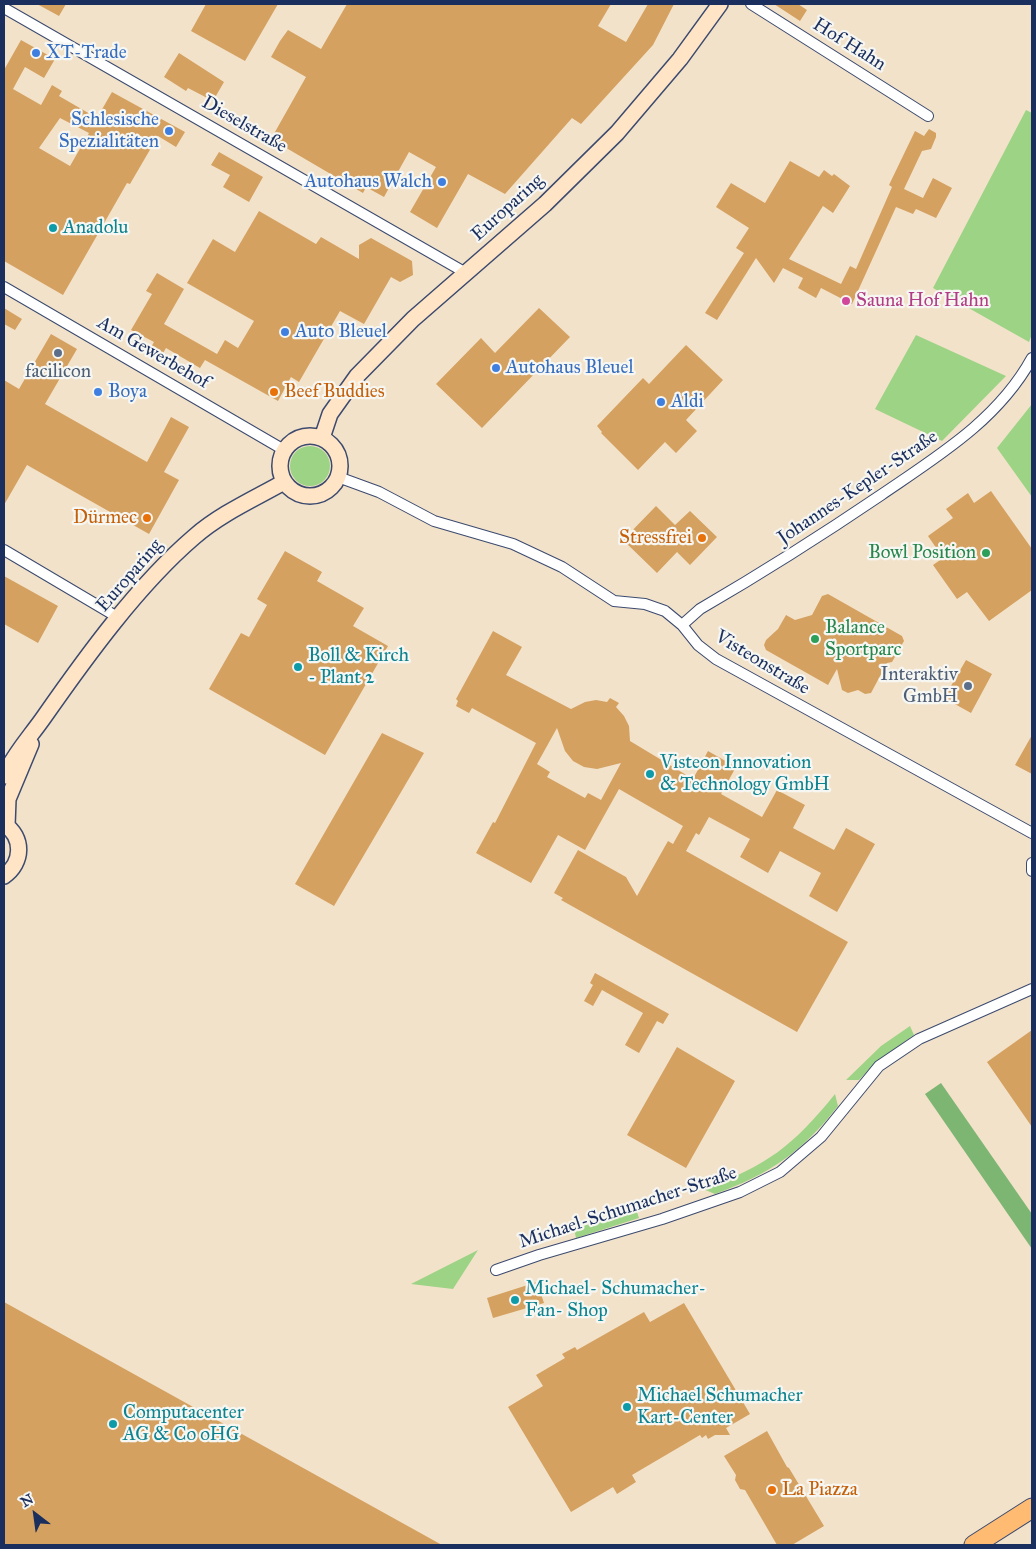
<!DOCTYPE html>
<html>
<head>
<meta charset="utf-8">
<style>
	body { margin:0 }
	#map { position:relative; width:1036px; height:1549px; overflow:hidden; background:#f3e2ca; font-family:"IM FELL Great Primer",serif }
	canvas { display:block }
	.frame { position:absolute; inset:0; border:5px solid #1b2f5e; pointer-events:none }
	.north { position:absolute; left:10px; top:1489px; width:50px; height:50px; -webkit-text-stroke:4px #f6f6f2; paint-order:stroke; rotate:330deg; font-size:14px; font-weight:700; line-height:20px; text-align:center; color:#1b2f5e }
	.north::after { content:''; display:block; margin:auto; width:18px; height:22px; background:#1b2f5e; clip-path:polygon(50% 0,100% 100%,50% 72%,0 100%) }
</style>
</head>
<body>
<div id="map">
<canvas width="1036" height="1549"></canvas>
<div class="frame"></div>
<div class="north">N</div>
</div>
<script>
const g = document.querySelector('canvas').getContext('2d');
g.lineJoin = 'round';
function paint(path, color) {
  g.fillStyle = color;
  g.fill(path, 'evenodd');
}
function strokePath(path, color, width, dash) {
  g.strokeStyle = color;
  g.lineWidth = width;
  g.lineCap = dash ? 'butt' : 'round';
  g.setLineDash(dash || []);
  g.stroke(path);
}
function label(font, color, halo, rows, align = 'center') {
  g.font = font + ' "IM FELL Great Primer",serif';
  g.lineWidth = 4.5;
  g.setLineDash([]);
  g.textBaseline = 'middle';
  g.strokeStyle = halo;
  g.fillStyle = color;
  for (const [text, x, y, turn = 0] of rows) {
    g.save();
    g.translate(x, y);
    g.rotate((+turn || 0) * Math.PI / 180);
    g.textAlign = isNaN(turn) ? turn : align;
    if (halo) g.strokeText(text, 0, 0);
    g.fillText(text, 0, 0);
    g.restore();
  }
}
paint(new Path2D(`
	M1026,110L1032,113V334L1029,342L933,288Z
	M916,335L1006,376L942,441L875,409Z
	M1032,404V497L997,448Z
	M290 466a20 20 0 1 1 40 0a20 20 0 1 1-40 0Z
	M910,1026L914,1035L876,1062L859,1080H846L881,1046Z
	M835,1094L838,1106C802,1152 770,1174 715,1194L703,1189C767,1166 793,1146 835,1094Z
	M636,1209L639,1218L576,1238L574,1229Z
	M478,1250L453,1289L411,1284Z`), '#9cd385');
paint(new Path2D(`
	M941,1083L1032,1214V1249L925,1094Z`), '#7db572');
paint(new Path2D(`
	M37,4H66L59,16Z
	M206,4H278L245,61L191,31Z
	M347,4H611L598,26L626,42L648,4H674L653,45L581,124L572,118L505,194L468,174L437,228L410,212L436,167L409,152L384,197L366,187L363,193L271,139L306,77L271,57L280,41L288,30L321,49Z
	M774,4H798L807,10L800,21Z
	M21,40L55,59L44,78L25,67L13,89L41,105L52,85L62,91L59,96L97,118L112,92L185,132L176,147L158,136L130,184L127,183L63,295L4,261V70ZM60,118L89,133L70,166L39,148Z
	M179,53L224,82L213,101L188,88L186,91L164,77Z
	M929,129L936,133V137L931,149L922,151L904,189L923,198L933,178L952,188L936,218L916,209L913,214L896,207L852,304L821,288L816,298L798,288L803,278L783,268L774,283L756,258L717,320L705,313L744,253L736,248L749,228L716,207L731,183L765,203L790,161L819,177L824,170L832,176L834,174L850,186L833,213L823,206L789,259L841,284L850,266L856,269L892,187L889,185L915,131L924,136Z
	M219,152L263,177L249,202L223,187L230,175L211,165Z
	M259,211L316,244L321,237L359,259V245L371,238L412,261L413,275L400,282L391,277L364,324L340,311L299,382L291,377L278,401L205,360L200,368L166,348L162,355L150,349L154,342L131,330L152,294L146,291L157,273L184,289L164,324L217,354L225,340L238,348L254,321L187,283L213,239L235,252Z
	M4,308L22,319L15,330L4,324Z
	M539,308L570,337L482,428L436,384L481,338L495,353Z
	M51,334L77,349L45,404L147,462L171,417L189,427L164,472L179,480L149,534L27,465L4,505V380L19,389Z
	M686,345L723,380L686,420L697,431L676,453L665,442L638,470L601,433L602,432L597,426L643,378L649,384Z
	M991,491L1032,549V590L989,621L967,592L957,599L933,565L943,558L928,536L953,518L946,509L968,493L974,503Z
	M656,506L675,525L690,511L717,537L690,565L677,552L657,573L623,540Z
	M285,551L322,572L317,581L364,608L353,626L388,646L325,755L209,689L241,633L249,637L267,605L257,599Z
	M4,576L58,606L38,643L4,624Z
	M828,594L902,636L904,641L892,662L887,663L871,693L865,694L858,690L848,693L842,690L837,669L828,685L766,650L764,645L766,640L778,629L786,615L795,620L812,615L822,596Z
	M493,631L522,647L506,675L571,709L585,702L596,700L607,702L610,698L619,703L616,707L624,716L629,726L630,741L693,779L708,751L736,767L721,794L762,817L777,790L805,805L793,828L834,850L846,828L875,844L837,912L809,896L821,873L780,851L768,873L740,857L750,839L709,817L699,835L696,833L686,851L848,942L797,1032L561,900L563,898L554,893L578,850L626,877L637,896L668,841L673,844L683,826L619,789L585,850L558,835L531,883L476,853L493,822L495,823L536,743L472,708L469,713L456,706L458,701L456,699ZM557,728L565,751L573,761L584,767L597,769L621,763L601,800L588,793L585,798L547,777L550,772L537,764Z
	M966,660L992,674L971,713L944,698Z
	M382,733L424,753L334,906L295,884Z
	M1032,735V774L1015,765Z
	M595,973L669,1014L663,1024L657,1021L639,1053L625,1045L643,1013L602,990L593,1006L584,1001L593,985L590,983Z
	M1032,1030V1127L987,1062Z
	M677,1047L735,1081L686,1168L627,1135Z
	M537,1282L544,1303L493,1318L487,1298Z
	M4,1302L442,1545H4Z
	M684,1303L750,1414L726,1428L730,1435H715L708,1439L706,1435L702,1438L700,1435L632,1475L636,1482L617,1494L613,1487L571,1512L508,1407L543,1386L536,1375L565,1358L562,1354L575,1347L577,1350L644,1312L650,1322Z
	M767,1431L787,1467L789,1468L824,1526L792,1545H777L745,1490L740,1489L735,1480L736,1475L724,1456Z`), '#d4a160');
const street = new Path2D(`
	M751,4L928,116
	M4,8L466,273
	M4,287L284,450
	M338,477L379,492L434,521L513,544L562,567L614,601L645,604L665,611L682,625L698,645L716,659L1032,833
	M4,550L119,618
	M682,625L700,609C762,573 822,535 881,495C938,456 998,420 1032,358
	M1032,863V871
	M496,1270L539,1255L662,1219L740,1192L780,1172L821,1137L879,1066L919,1039L1032,989`);
const secondary = new Path2D(`
	M280 466a30 30 0 1 1 60 0a30 30 0 1 1-60 0Z
	M322,438L330,414L357,376L413,319L545,204L617,133L680,59L720,4
	M4,776C14,754 30,737 44,717C86,657 138,585 194,537C220,514 254,499 284,482
	M4,824C24,837 23,863 4,876
	M7,826L8,799L31,744`);
const highway = new Path2D(`
	M974,1545L1032,1508`);
strokePath(street, '#3b4a6e', 12);
strokePath(secondary, '#3b4a6e', 18);
strokePath(highway, '#3b4a6e', 21);
strokePath(street, '#fff', 10);
strokePath(secondary, '#ffe4c6', 15);
strokePath(highway, '#ffbb71', 19);
for (const [x, y, r, color] of [
	[36,53,5,"#3f7fe0"],
	[169,131,5,"#3f7fe0"],
	[442,182,5,"#3f7fe0"],
	[53,228,5,"#0f9aa8"],
	[846,301,5,"#d1479c"],
	[285,332,5,"#3f7fe0"],
	[58,353,5,"#5c6f8a"],
	[496,368,5,"#3f7fe0"],
	[98,392,5,"#3f7fe0"],
	[274,392,5,"#e8710a"],
	[661,402,5,"#3f7fe0"],
	[147,518,5,"#e8710a"],
	[702,538,5,"#e8710a"],
	[986,553,5,"#2e9e5b"],
	[815,639,5,"#2e9e5b"],
	[298,667,5,"#0f9aa8"],
	[968,686,5,"#5c6f8a"],
	[650,774,5,"#0f9aa8"],
	[515,1300,5,"#0f9aa8"],
	[627,1407,5,"#0f9aa8"],
	[113,1424,5,"#0f9aa8"],
	[772,1490,5,"#e8710a"]
]) {
  const dot = new Path2D();
  dot.arc(x, y, r, 0, 2 * Math.PI);
  g.fillStyle = color;
  g.fill(dot);
  strokePath(dot, '#f6f6f2', 2);
}
label('19px', '#1b2f5e', '#f6f6f2', [
	["Hof Hahn",849,45,32],
	["Dieselstraße",244,125,30],
	["Europaring",508,208,-42],
	["Am Gewerbehof",153,353,30],
	["Johannes-Kepler-Straße",858,488,-34],
	["Europaring",130,576,-49],
	["Visteonstraße",762,663,31],
	["Michael-Schumacher-Straße",628,1208,-18]
]);
label('19px', '#366cbe', '#f6f6f2', [
	["XT-Trade",46,53],
	["Schlesische",159,120,"right"],
	["Spezialitäten",159,142,"right"],
	["Autohaus Walch",432,182,"right"],
	["Auto Bleuel",295,332],
	["Autohaus Bleuel",506,368],
	["Boya",108,392],
	["Aldi",671,402]
], 'left');
label('19px', '#0d838f', '#f6f6f2', [
	["Anadolu",63,228],
	["Boll & Kirch",308,656],
	["- Plant 2",308,678],
	["Visteon Innovation",660,763],
	["& Technology GmbH",660,785],
	["Michael- Schumacher-",525,1289],
	["Fan- Shop",525,1311],
	["Michael Schumacher",637,1396],
	["Kart-Center",637,1418],
	["Computacenter",123,1413],
	["AG & Co oHG",123,1435]
], 'left');
label('19px', '#b23c85', '#f6f6f2', [
	["Sauna Hof Hahn",856,301]
], 'left');
label('19px', '#4e5e75', '#f6f6f2', [
	["facilicon",58,372],
	["Interaktiv",958,675,"right"],
	["GmbH",958,697,"right"]
]);
label('19px', '#c56008', '#f6f6f2', [
	["Beef Buddies",284,392],
	["Dürmec",137,518,"right"],
	["Stressfrei",692,538,"right"],
	["La Piazza",782,1490]
], 'left');
label('19px', '#27864d', '#f6f6f2', [
	["Bowl Position",976,553],
	["Balance",825,628,"left"],
	["Sportparc",825,650,"left"]
], 'right');
</script>
</body>
</html>
